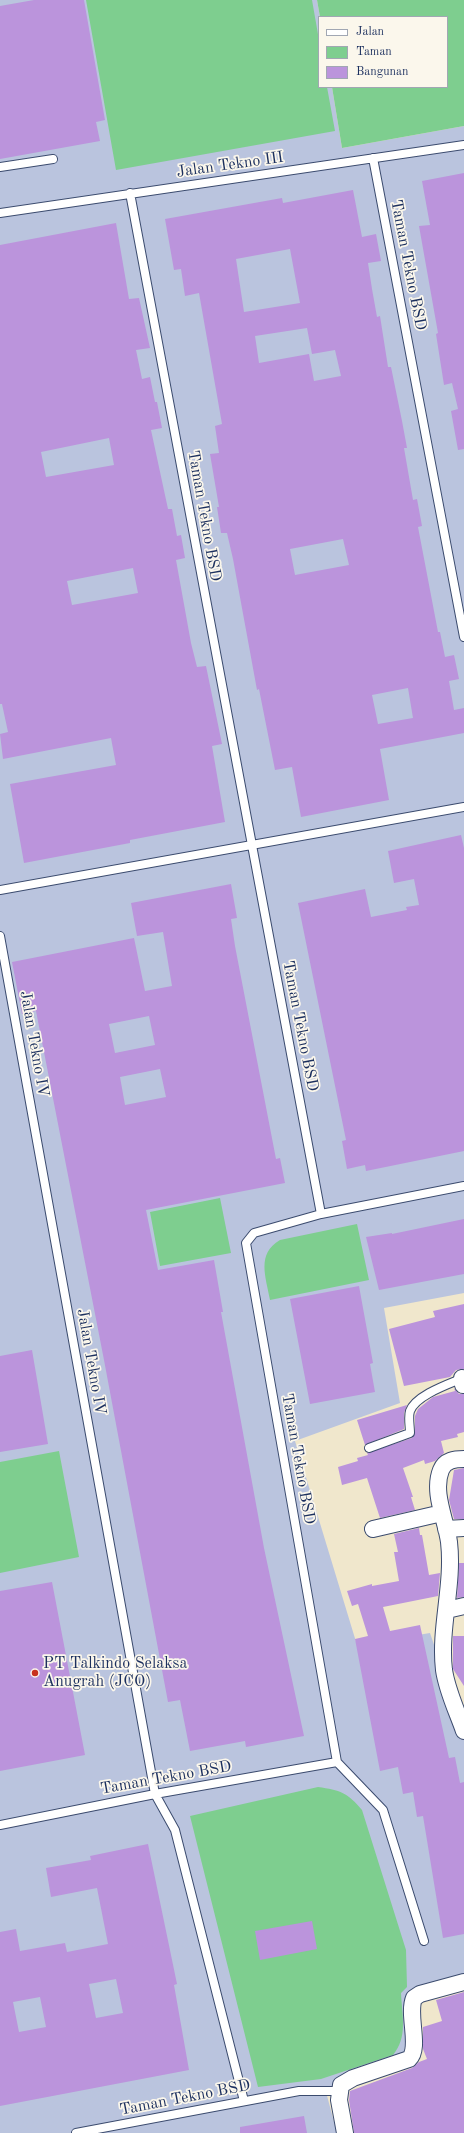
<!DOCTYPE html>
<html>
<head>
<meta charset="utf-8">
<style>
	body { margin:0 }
	#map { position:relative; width:464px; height:2133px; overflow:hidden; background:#f0e7cc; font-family:"Old Standard TT",serif }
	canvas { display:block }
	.legend { position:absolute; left:318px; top:16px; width:130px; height:72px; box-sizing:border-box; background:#fbf7ec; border:1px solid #a1a7b3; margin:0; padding:5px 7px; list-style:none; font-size:12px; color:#1b2f5e }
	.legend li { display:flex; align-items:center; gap:8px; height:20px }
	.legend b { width:20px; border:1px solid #a1a7b3 }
</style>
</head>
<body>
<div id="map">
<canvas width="464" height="2133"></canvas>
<ul class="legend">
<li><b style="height:5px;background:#fff"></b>Jalan</li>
<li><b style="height:11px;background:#7ece8f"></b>Taman</li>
<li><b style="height:11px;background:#bb94dc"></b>Bangunan</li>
</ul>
</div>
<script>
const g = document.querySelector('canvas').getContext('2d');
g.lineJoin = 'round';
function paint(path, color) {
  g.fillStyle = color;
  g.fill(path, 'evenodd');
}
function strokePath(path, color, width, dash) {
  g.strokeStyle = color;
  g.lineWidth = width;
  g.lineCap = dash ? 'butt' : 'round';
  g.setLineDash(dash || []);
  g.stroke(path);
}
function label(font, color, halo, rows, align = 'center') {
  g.font = font + ' "Old Standard TT",serif';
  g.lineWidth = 3.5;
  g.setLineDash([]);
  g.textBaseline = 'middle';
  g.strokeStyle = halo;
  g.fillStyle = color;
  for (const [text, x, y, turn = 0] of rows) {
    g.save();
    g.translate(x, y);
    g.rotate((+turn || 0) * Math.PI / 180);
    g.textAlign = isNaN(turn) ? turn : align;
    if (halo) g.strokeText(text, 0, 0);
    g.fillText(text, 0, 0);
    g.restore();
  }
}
paint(new Path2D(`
	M0,0H317L320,17L319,87H332L342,148L464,126V1293L384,1308L400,1403L295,1441L357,1645L430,1633L464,1732V1975L411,1995L404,2055L326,2092L337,2133H0Z`), '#bac4de');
paint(new Path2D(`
	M86,0H312L319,40V87H327L335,131L116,170Z
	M317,0H464V126L342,148L332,87H447V17H320Z
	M220,1198L231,1253L160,1266L150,1212Z
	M357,1224L369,1280L270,1300C266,1277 256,1254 280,1240Z
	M59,1451L79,1557L0,1573V1462Z
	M318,1787C340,1790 348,1793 362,1810L406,1950L407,1987L401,1993C402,2016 408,2037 393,2055L321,2079L258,2087L190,1816Z`), '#7ece8f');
paint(new Path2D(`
	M34,0H84L105,120L96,122L100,141L0,159V6Z
	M464,173V449L458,450L451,411L458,409L452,383L444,385L436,334L438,333L419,226L430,225L422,181Z
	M353,190L362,237L376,234L381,261L368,263L372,289L377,317L380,316L388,367H391L402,421L407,448H404L413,500L417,499L422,526L418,527L438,632H440L445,657L454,655L459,679L449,681L454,710L464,708V733L380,749L389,800L301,817L292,767L275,770L259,689L257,690L233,559L227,533H221L217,507H219L210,454L219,453L215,426L222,424L199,293L185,296L181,269L174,270L165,219L282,198L283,203ZM290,249L300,303L244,312L236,259ZM307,328L312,354L335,350L341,376L314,381L309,354L259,363L255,336ZM343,539L349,565L295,575L290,549ZM408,688L413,718L378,724L372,695Z
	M116,223L129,299L139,298L150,348L136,350L142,379L150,377L155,402H157L162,428L151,430L168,509H172L177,536L181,535L185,558L176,560L191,643L197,667L206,666L222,744L212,746L225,822L130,840V843L24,863L10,784L116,765L111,738L3,759L0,734L8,732L2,704H0V245ZM109,438L114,465L46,477L41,452ZM133,568L138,593L72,605L67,581Z
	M461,835L464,848V1151L366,1171L365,1165L347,1169L342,1141L346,1140L298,903L365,889L371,917L407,910L406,907L419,905L414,879L394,883L388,851Z
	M231,884L237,918L231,919L235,946L276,1159L280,1158L285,1183L146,1210L158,1270L214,1260L223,1312H221L264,1548L304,1736L246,1747L245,1741L190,1751L180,1700L168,1702L104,1360L36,1011L22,1014L12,962L134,938L145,991L172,986L163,932L137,936L131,903ZM149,1016L155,1045L115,1053L109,1024ZM160,1069L166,1097L125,1105L120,1077Z
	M464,1219V1274L379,1290L366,1237L392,1233V1234Z
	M359,1286L373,1363L370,1364L375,1392L310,1404L290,1299Z
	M464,1304V1369L456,1370L450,1377L404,1386L389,1329L435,1317L433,1311Z
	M32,1350L48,1444L0,1452V1356Z
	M454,1388L459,1394H464V1432L457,1434L458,1437L441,1441L444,1453L435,1461L425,1464L424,1460L403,1468L413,1497H411L415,1510L380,1518L367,1478L342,1485L338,1467L358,1461L357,1458L368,1455L367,1453L412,1438L415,1433V1416L418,1409L433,1397L455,1391Z
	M407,1405L404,1413V1429L365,1445L357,1420Z
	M464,1468V1519H454L449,1500L454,1470Z
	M419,1528L420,1535H422L429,1575L440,1573L438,1596L383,1607L390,1631L420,1625L449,1758L455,1757L460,1783L464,1782V1934L443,1938L423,1816L417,1817L413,1792L403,1794L398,1767L380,1771L355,1639L368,1636L358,1604L352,1606L347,1591L372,1584V1586L399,1581L394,1552H398L394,1534Z
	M459,1563H464V1597L457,1598Z
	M52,1582L85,1755L0,1771V1591Z
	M453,1636H464V1686L453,1669Z
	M148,1844L177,1984L174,1985L189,2070L0,2106V1932L16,1929L20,1951L65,1943L67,1952L108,1944L97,1888L51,1897L46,1868L91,1860L90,1856ZM116,1979L123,2013L96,2018L89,1984ZM40,1997L46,2027L19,2032L13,2002Z
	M312,1921L317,1949L260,1960L255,1931Z
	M464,1992V2133H354L349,2100L350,2091L412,2068L419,2062L427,2059L423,2049V2027L442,2021L436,2000Z
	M304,2116L307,2133H240V2127Z`), '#bb94dc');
const lane = new Path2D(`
	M373,158L464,637
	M0,167L53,159
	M130,193L321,1214
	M0,213L464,145
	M0,890L464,807
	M0,936L155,1794L175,1830L244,2101
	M369,1448L410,1433C410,1426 408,1417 410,1411C416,1395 449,1384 463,1378
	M337,1762L383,1810L424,1941
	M0,1825L155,1794L337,1762L246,1243L254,1233L321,1214L464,1186
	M76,2133L299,2091H339`);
const street = new Path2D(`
	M462,1378L463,1385
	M464,1459C455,1459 445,1460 441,1470C432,1492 446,1520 449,1542C454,1585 439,1628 444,1670C447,1691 457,1711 464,1731
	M373,1529L442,1513
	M446,1529L464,1528
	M447,1610L464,1606
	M345,2133L339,2100L341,2085L353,2078L409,2059C421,2048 407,2015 414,1998L420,1994L464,1982`);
strokePath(lane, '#3b4b6e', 10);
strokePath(street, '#3b4b6e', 18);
strokePath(lane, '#fff', 8);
strokePath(street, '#fff', 16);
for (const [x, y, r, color] of [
	[35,1673,4,"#c8321e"]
]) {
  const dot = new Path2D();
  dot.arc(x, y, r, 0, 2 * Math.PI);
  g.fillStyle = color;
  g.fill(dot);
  strokePath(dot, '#fbf7ec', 1.5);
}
label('16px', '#1b2f5e', '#fbf7ec', [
	["Jalan Tekno III",230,165,-8],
	["Taman Tekno BSD",408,265,79],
	["Taman Tekno BSD",204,516,80],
	["Taman Tekno BSD",300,1026,79],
	["Jalan Tekno IV",34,1044,80],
	["Jalan Tekno IV",91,1362,80],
	["Taman Tekno BSD",298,1459,80],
	["Taman Tekno BSD",166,1778,-10],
	["Taman Tekno BSD",185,2098,-11]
]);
label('16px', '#1b2f5e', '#fbf7ec', [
	["PT Talkindo Selaksa",43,1664],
	["Anugrah (JCO)",43,1682]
], 'left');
</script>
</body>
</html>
